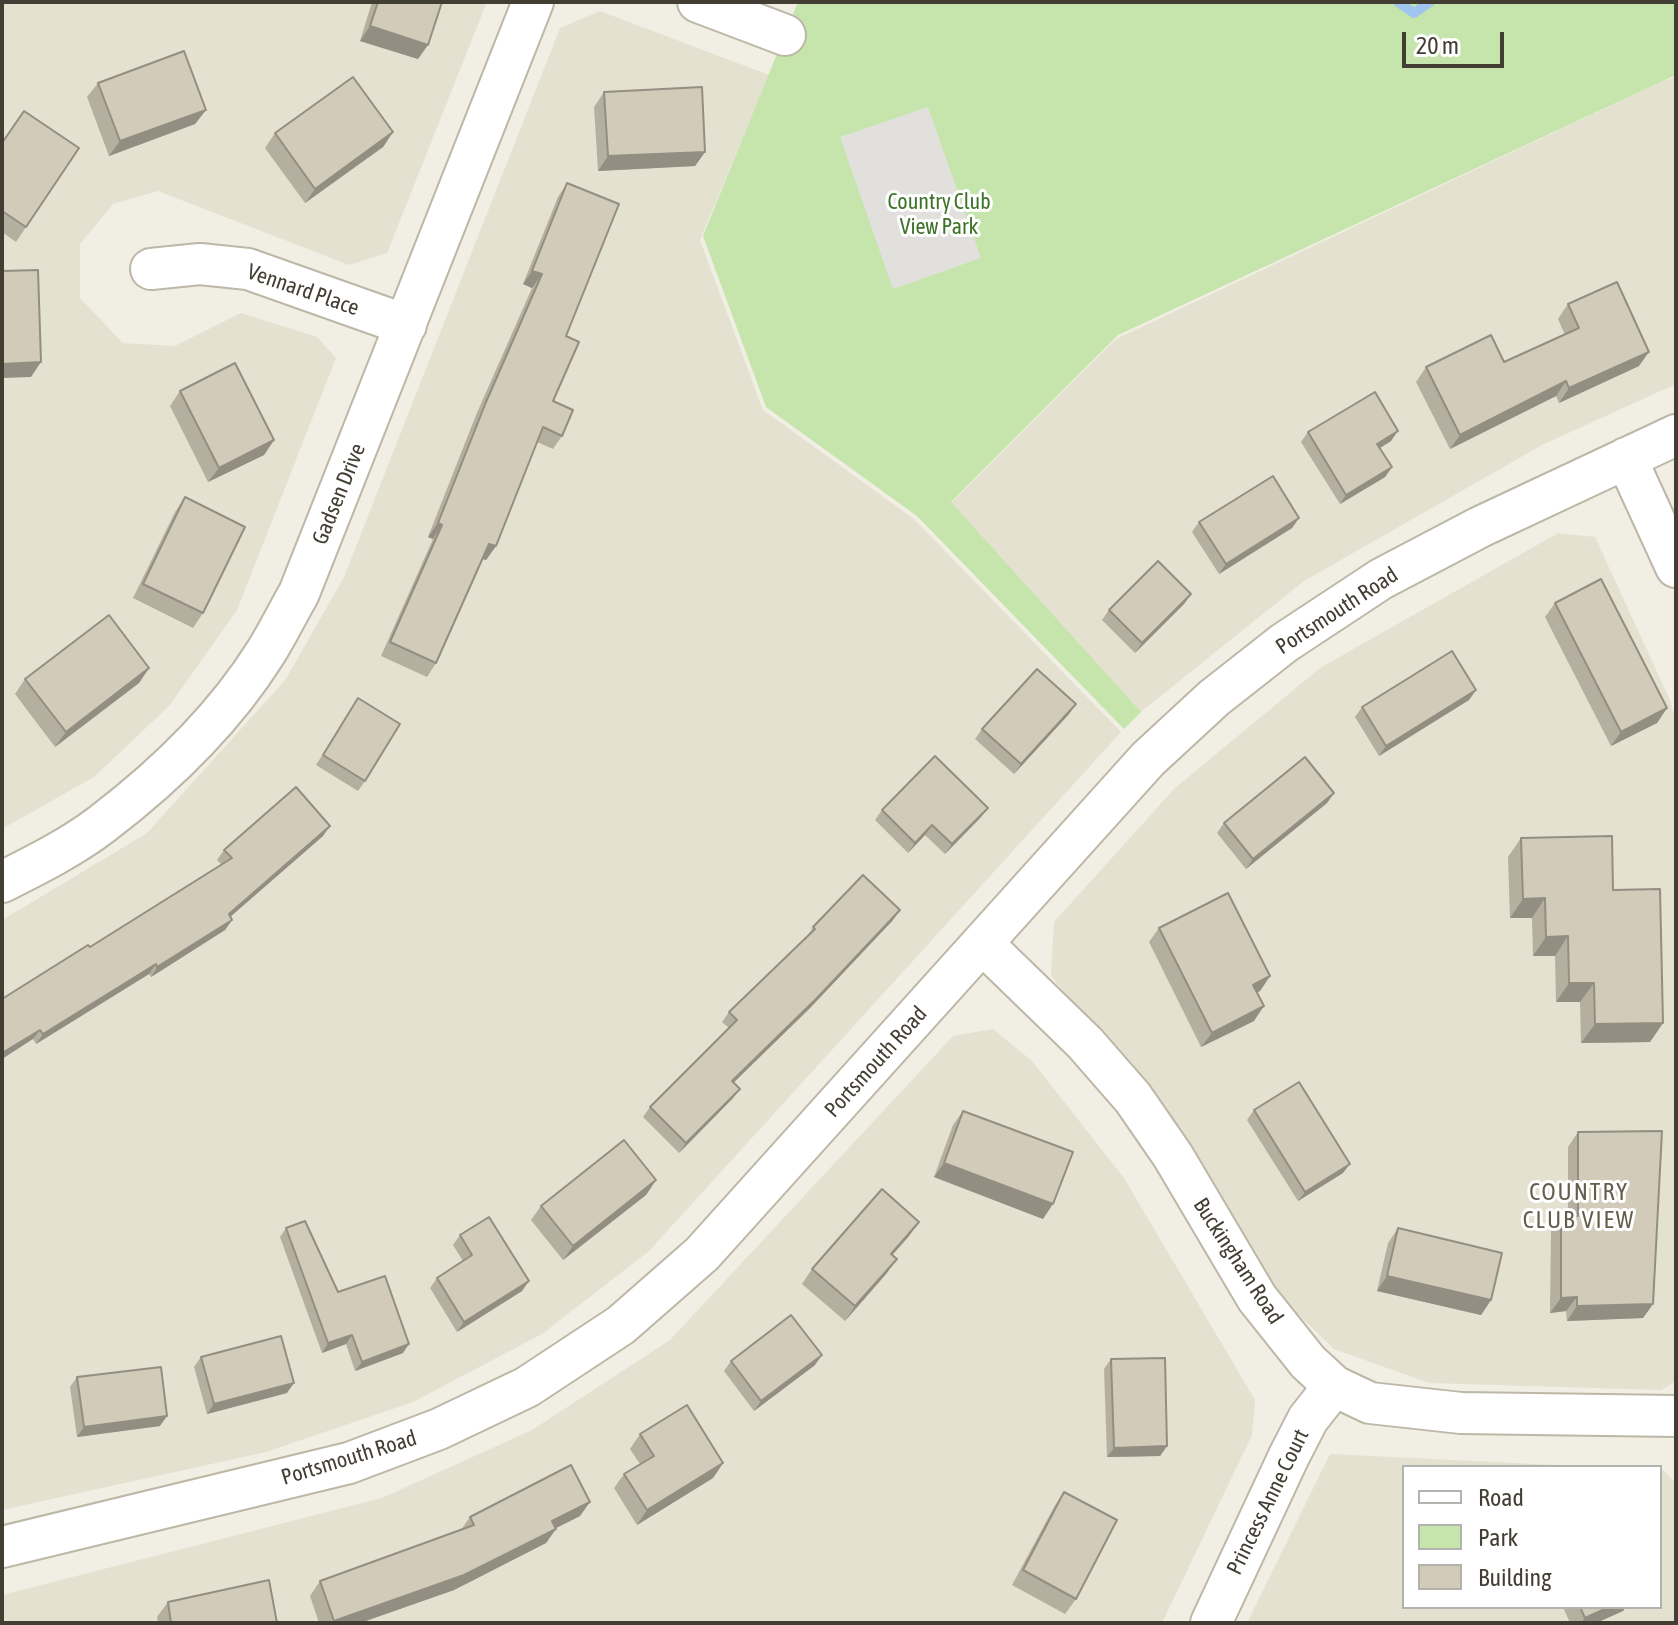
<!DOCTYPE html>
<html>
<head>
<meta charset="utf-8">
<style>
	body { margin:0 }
	#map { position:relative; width:1678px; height:1625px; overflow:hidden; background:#f1eee3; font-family:"Asap Condensed",sans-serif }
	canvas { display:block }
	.frame { position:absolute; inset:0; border:4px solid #433e33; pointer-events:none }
	.legend { position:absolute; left:1402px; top:1465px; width:260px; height:144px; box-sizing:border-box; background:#fff; border:2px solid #b4b2ad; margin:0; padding:10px 14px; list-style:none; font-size:24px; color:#433e33 }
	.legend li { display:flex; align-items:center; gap:16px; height:40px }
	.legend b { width:40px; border:2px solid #b4b2ad }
	.scale { position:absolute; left:1402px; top:32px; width:102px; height:36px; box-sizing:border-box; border:4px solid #433e33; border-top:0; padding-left:10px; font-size:24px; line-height:28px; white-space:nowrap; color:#433e33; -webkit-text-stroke:6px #fff; paint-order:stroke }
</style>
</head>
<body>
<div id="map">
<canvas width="1678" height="1625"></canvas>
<div class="frame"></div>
<ul class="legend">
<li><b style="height:10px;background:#fff"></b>Road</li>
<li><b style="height:22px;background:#c6e5ac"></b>Park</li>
<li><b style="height:22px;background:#d2cbb9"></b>Building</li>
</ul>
<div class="scale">20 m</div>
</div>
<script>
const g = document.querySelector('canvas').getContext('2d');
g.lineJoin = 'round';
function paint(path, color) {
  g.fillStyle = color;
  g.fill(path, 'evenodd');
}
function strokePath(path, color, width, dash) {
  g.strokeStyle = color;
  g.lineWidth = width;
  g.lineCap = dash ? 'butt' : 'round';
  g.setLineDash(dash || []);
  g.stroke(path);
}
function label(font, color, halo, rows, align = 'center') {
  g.font = font + ' "Asap Condensed",sans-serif';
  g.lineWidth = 6;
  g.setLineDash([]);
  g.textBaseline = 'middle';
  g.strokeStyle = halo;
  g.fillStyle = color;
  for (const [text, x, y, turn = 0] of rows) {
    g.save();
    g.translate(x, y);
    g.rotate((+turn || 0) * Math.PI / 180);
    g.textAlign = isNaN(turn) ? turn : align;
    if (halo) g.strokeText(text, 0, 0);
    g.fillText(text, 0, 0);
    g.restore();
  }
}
paint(new Path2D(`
	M2,2H487L387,253L349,265L158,191L113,204L80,244V298L123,343L175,346L241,313L317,337L336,358L237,610L170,705L94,777L2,829Z
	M600,11L769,75L700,240L763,410L914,519L1121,732L649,1251L542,1334L413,1402L266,1452L2,1510V920L147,833L286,679L344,577L560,28Z
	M1676,77V384L1542,445L1304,581L1137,715L948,506L1116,339L1659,83Z
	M1558,533L1595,537L1670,700L1676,723V1381L1661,1390L1429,1383L1334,1349L1282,1299L1173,1125L1051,976L1054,922L1175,788L1320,668Z
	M993,1029L1032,1061L1124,1178L1255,1400L1252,1435L1162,1623H2V1595L382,1498L532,1430L670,1340L953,1036Z
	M1330,1454L1598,1467H1404V1607H1660V1470H1663L1676,1483V1623H1247Z`), '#e5e1d1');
paint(new Path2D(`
	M798,2H1676V75L1118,335L951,502L1141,712L1124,729L917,516L766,407L703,236Z`), '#c6e5ac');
paint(new Path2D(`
	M928,107L981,258L893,289L840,137Z`), '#e2e0dc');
strokePath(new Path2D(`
	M1398,2L1414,13L1430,2`), '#9fc6ee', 10);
const minor = new Path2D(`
	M698,2L785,35
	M151,269L200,264L248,269L406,325
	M1626,458L1676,567
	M2,882C36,865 72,847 102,824C165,776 224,719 266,652C278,633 288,612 299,593L533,2
	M983,944L1085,1043L1133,1098L1173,1156L1257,1298L1308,1362L1334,1386L1370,1403L1461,1413L1676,1416
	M2,1547L349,1463L439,1429L527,1387L621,1325L702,1254L1148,759L1214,698L1284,643L1381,579L1480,527L1676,435
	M1211,1623L1289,1456L1308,1419L1334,1386`);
strokePath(minor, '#bcb7a6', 44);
strokePath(minor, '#fff', 40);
paint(new Path2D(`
	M372,2H442L418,59L360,41Z
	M98,83L206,110L195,124L109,156L87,97Z
	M604,92L705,152L695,166L598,171L594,107Z
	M393,132L383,147L305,203L265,148L275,133Z
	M2,142L79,148L16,242L2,232Z
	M567,183L566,336L553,401L562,436L553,449L537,442L496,546L486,560L483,559L436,663L427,677L381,656L433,539L428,537L476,415L532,288L523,284L558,197Z
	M1568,304L1639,366L1559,403L1556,396L1450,449L1416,382L1426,367L1504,362L1565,335L1558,319Z
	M180,391L274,440L264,455L208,482L170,406Z
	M1308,432L1391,441L1380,448L1392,467L1385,477L1340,504L1301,442Z
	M185,497L203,613L193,628L133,598L175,512Z
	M1299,518L1292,528L1219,574L1192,532L1199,522Z
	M1191,594L1184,604L1135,653L1102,620L1109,610Z
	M1555,603L1667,708L1657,723L1611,746L1545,617Z
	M149,668L139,683L55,747L15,694L25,679Z
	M1476,690L1469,700L1379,756L1355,717L1362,707Z
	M358,698L365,781L358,791L316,765Z
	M1069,714L1014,774L975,739L982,729Z
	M1334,793L1327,803L1246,869L1217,833L1224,823Z
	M882,810L981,817L945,854L925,835L908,853L875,820Z
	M323,836L230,917L232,920L225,930L151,977L149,974L36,1044L33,1039L90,947L222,865L217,860L224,850Z
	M1521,838L1613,890L1663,1023L1650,1042L1581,1043L1580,1002H1556L1555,956H1533L1532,918H1510L1508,857Z
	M893,920L810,1008L734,1082L733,1098L679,1153L643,1117L650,1107L729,1028L722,1022L729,1012L807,937L813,927Z
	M1159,928L1270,976L1260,991L1257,992L1254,1021L1201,1047L1149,942Z
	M1254,1110L1343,1173L1298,1201L1247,1120Z
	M963,1111L1043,1219L934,1177L953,1125Z
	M1578,1132L1653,1304L1643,1318L1567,1321L1566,1311L1550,1313L1551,1230L1561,1216H1568V1147Z
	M656,1180L646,1195L563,1260L531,1220L541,1206Z
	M286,1228L338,1292L403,1353L355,1371L346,1344L322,1353L280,1237Z
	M1398,1228L1491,1300L1481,1315L1377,1291L1388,1243Z
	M460,1235L522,1291L457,1332L430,1288L437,1278L463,1261L453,1245Z
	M909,1236L892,1255L897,1259L886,1274L845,1321L802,1284L812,1269Z
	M201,1357L287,1393L207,1414L194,1367Z
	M1111,1359L1167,1446L1160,1456L1107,1457L1104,1369Z
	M731,1361L815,1365L754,1411L724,1371Z
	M77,1377L160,1426L77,1437L70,1387Z
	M640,1434L723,1463L713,1478L637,1525L614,1488L624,1474L640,1464L630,1449Z
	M1064,1492L1076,1599L1065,1614L1012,1585L1054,1507Z
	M580,1516L556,1528L546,1543L454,1590L360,1623H319L310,1596L320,1581L461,1530L470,1517Z
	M168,1602L277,1623H158L157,1617Z
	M1563,1607H1626L1623,1611L1596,1623H1570Z`), '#b5af9f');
paint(new Path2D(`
	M370,26L428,45L418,59L360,41Z
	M206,110L195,124L109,156L120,141Z
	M393,132L383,147L305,203L315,189Z
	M705,152L695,166L598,171L608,156Z
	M532,271L542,274L532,288L523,284Z
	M1649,352L1639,366L1559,403L1569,388Z
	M41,362L31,377L2,378V364Z
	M1566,381L1556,396L1450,449L1460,435Z
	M1398,431L1391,441L1370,454L1377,444Z
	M274,440L264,455L208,482L219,468Z
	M1392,467L1385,477L1340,504L1346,495Z
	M1299,518L1292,528L1219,574L1226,564Z
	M438,523L442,525L433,539L428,537Z
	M489,544L496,546L486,560L480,558Z
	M1191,594L1184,604L1135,653L1142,643Z
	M149,668L139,683L55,747L66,732Z
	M1476,690L1469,700L1379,756L1386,746Z
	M1076,704L1069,714L1014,774L1021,764Z
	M1667,708L1657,723L1611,746L1621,732Z
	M1334,793L1327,803L1246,869L1253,859Z
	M988,808L981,817L945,854L952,844Z
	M932,825L925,835L908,853L915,843Z
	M330,826L323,836L222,924L229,914Z
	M1545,898L1532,918H1510L1523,899Z
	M900,910L893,920L810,1008L725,1091L732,1081Z
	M232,920L225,930L151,977L157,967Z
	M1568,936L1555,956H1533L1546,937Z
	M156,964L149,974L36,1044L43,1034Z
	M1270,976L1260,991L1243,999L1253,985Z
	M1569,983H1594L1580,1002H1556Z
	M1264,1006L1254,1021L1201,1047L1212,1033Z
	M1663,1023L1650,1042L1581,1043L1595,1024Z
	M40,1030L33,1039L2,1059V1053Z
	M740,1089L733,1098L679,1153L686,1143Z
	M944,1163L1053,1204L1043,1219L934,1177Z
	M1350,1164L1343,1173L1298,1201L1305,1192Z
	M656,1180L646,1195L563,1260L573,1246Z
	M919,1222L909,1236L880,1269L891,1254Z
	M897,1259L886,1274L845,1321L855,1306Z
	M1387,1276L1491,1300L1481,1315L1377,1291Z
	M529,1281L522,1291L457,1332L464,1322Z
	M1577,1297L1566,1311L1550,1313L1561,1298Z
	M1653,1304L1643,1318L1567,1321L1577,1306Z
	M352,1335L346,1344L322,1353L328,1343Z
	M409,1344L403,1353L355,1371L362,1362Z
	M822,1355L815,1365L754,1411L761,1401Z
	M294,1383L287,1393L207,1414L214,1404Z
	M167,1416L160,1426L77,1437L84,1427Z
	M1167,1446L1160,1456L1107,1457L1114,1448Z
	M723,1463L713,1478L637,1525L647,1510Z
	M590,1502L580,1516L542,1535L552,1521Z
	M556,1529L546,1543L454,1590L360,1623H333L334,1621Z
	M1609,1607H1626L1623,1611L1596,1623H1581L1585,1618Z`), '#938e82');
const building = new Path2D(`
	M378,2H442L428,45L370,26Z
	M184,51L206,110L120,141L98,83Z
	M353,77L393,132L315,189L275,133Z
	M702,87L705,152L608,156L604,92Z
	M24,111L79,148L26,227L2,211V143Z
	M567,183L619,204L566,336L579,342L553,401L573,410L562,436L543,427L496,546L489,544L436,663L390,642L442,525L438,523L486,402L542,274L532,271Z
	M38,270L41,362L2,364V271Z
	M1617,282L1649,352L1569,388L1566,381L1460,435L1426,367L1491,335L1504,362L1579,328L1568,304Z
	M235,363L274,440L219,468L180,391Z
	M1375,392L1398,431L1377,444L1392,467L1346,495L1308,432Z
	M1273,476L1299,518L1226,564L1199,522Z
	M185,497L245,527L203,613L143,584Z
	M1158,561L1191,594L1142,643L1109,610Z
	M1601,579L1667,708L1621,732L1555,603Z
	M109,615L149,668L66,732L25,679Z
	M1452,651L1476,690L1386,746L1362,707Z
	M1037,669L1076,704L1021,764L982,729Z
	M358,698L400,724L365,781L323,755Z
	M935,756L988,808L952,844L932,825L915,843L882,810Z
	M1305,757L1334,793L1253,859L1224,823Z
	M296,787L330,826L229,914L232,920L157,967L156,964L43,1034L40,1030L2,1053V999L88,945L90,947L232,858L224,850Z
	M1612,836L1613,890L1660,889L1663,1023L1595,1024L1594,983H1569L1568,936L1546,937L1545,898L1523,899L1521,838Z
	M863,875L900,910L817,998L732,1081L740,1089L686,1143L650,1107L737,1020L729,1012L815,929L813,927Z
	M1228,893L1270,976L1253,985L1264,1006L1212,1033L1159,928Z
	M1299,1082L1350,1164L1305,1192L1254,1110Z
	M963,1111L1073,1152L1053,1204L944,1163Z
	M1662,1131L1653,1304L1577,1306V1297L1561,1298V1216H1578V1132Z
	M624,1140L656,1180L573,1246L541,1206Z
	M882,1189L919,1222L891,1254L897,1259L855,1306L812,1269Z
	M489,1217L529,1281L464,1322L437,1278L472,1255L460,1235Z
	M305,1221L338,1292L385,1276L409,1344L362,1362L352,1335L328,1343L286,1228Z
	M1398,1228L1502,1253L1491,1300L1387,1276Z
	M791,1315L822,1355L761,1401L731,1361Z
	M281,1336L294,1383L214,1404L201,1357Z
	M1165,1358L1167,1446L1114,1448L1111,1359Z
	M161,1367L167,1416L84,1427L77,1377Z
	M687,1405L723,1463L647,1510L624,1474L654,1456L640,1434Z
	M571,1465L590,1502L552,1521L556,1529L464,1575L334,1621L320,1581L474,1525L470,1517Z
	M1064,1492L1117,1520L1076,1599L1023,1570Z
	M269,1580L277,1623H171L168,1602Z
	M1580,1607H1609L1585,1618Z`);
paint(building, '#d2cbb9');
strokePath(building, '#938e82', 2);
label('22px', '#3e7229', '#fff', [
	["Country Club",939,202],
	["View Park",939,227]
]);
label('22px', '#433e33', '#fff', [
	["Vennard Place",303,290,19],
	["Gadsen Drive",339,494,-68],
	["Portsmouth Road",1337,611,-33],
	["Portsmouth Road",876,1062,-48],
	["Buckingham Road",1238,1261,57],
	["Portsmouth Road",349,1458,-17],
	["Princess Anne Court",1268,1502,-64]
]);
g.letterSpacing = '2px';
label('24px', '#655d4b', '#fff', [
	["COUNTRY",1579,1192],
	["CLUB VIEW",1579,1220]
]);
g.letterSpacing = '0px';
</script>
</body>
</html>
